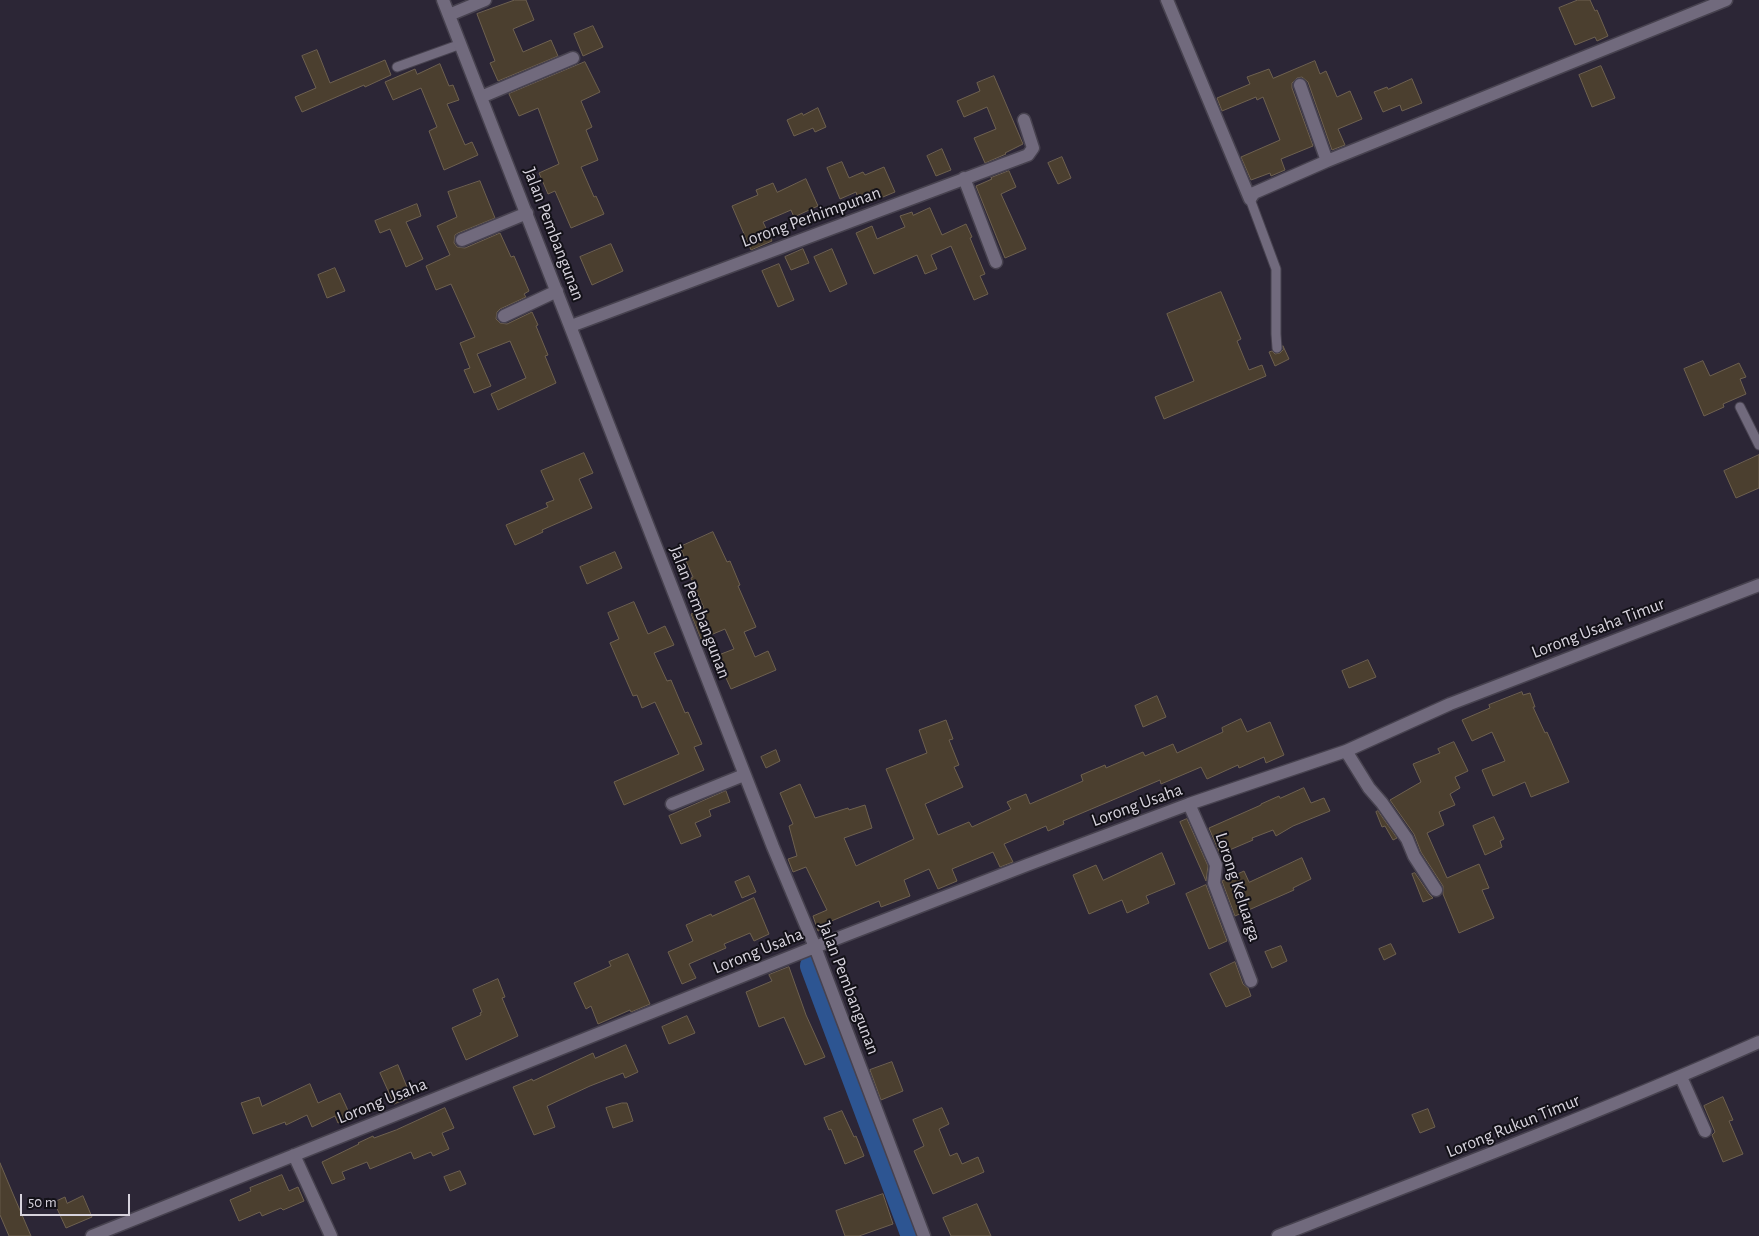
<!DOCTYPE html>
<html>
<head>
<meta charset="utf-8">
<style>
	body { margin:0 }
	#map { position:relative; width:1759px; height:1236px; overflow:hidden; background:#2c2636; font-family:"Alegreya Sans",sans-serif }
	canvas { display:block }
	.scale { position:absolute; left:20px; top:1194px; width:110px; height:22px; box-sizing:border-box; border:2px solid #d7d3dd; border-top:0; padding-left:6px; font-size:15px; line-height:18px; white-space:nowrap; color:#d7d3dd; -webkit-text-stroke:4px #131118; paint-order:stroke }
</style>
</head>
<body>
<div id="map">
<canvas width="1759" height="1236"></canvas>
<div class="scale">50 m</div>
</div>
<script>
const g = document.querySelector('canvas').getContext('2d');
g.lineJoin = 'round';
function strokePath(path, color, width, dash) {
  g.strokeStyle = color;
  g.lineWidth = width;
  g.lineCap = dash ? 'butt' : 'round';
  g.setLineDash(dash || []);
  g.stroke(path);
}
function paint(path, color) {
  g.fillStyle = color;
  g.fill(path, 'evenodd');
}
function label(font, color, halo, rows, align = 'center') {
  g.font = font + ' "Alegreya Sans",sans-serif';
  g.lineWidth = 4;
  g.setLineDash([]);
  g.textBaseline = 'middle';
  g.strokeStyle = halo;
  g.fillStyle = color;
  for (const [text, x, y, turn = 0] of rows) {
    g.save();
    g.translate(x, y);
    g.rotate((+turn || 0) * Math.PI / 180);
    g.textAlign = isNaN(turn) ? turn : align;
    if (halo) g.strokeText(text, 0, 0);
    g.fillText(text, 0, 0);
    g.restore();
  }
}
strokePath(new Path2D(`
	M813,966L914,1236`), '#2d5592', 26);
const building = new Path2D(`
	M515,0H526L534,20L513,29L523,52L551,40L558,56L498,81L490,63L495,61L477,14Z
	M1578,0H1590L1595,11L1597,10L1608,36L1597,41L1595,37L1575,45L1559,8Z
	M593,26L603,47L583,56L574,34Z
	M317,50L330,83L385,60L391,75L365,87L364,85L302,112L295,97L316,88L302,56Z
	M1315,61L1320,74L1326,71L1337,97L1350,91L1362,119L1338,129L1345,145L1332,150L1308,82L1302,77L1297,78L1292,83V88L1313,146L1281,159L1285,170L1271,176L1270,173L1251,180L1241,157L1280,140L1263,97L1257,100L1256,97L1222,111L1217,98L1250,84L1247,77L1269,69L1273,78Z
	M585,62L600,92L581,101L592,127L586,130L598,160L581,167L594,197L596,196L604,214L571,228L555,191L548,194L539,173L559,164L538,108L519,116L509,94Z
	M440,64L449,86L453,85L459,100L447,104L465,145L472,142L478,155L444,170L429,131L437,127L421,88L393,100L385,82L415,69L417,74Z
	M1601,66L1615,98L1592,107L1579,75Z
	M994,76L1023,144L1005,153L1006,154L985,163L974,138L996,129L987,107L964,117L957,101L980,91L977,83Z
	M1412,79L1422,103L1402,111L1400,105L1383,112L1374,92L1387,87L1388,89Z
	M818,108L826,127L815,132L813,128L794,136L787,120L802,113L803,115Z
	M942,149L951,170L936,176L927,156Z
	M1062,157L1071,178L1058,184L1048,163Z
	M842,162L849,178L863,172L865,175L884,167L895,192L878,199L875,191L858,198L856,192L840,199L827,168Z
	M1009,171L1016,187L1001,194L1026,249L1005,258L976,186L992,179L991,178Z
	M806,179L818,206L794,217L791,210L763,222L772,241L751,250L732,206L758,195L756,190L773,183L777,192Z
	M480,181L495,218L458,233L455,235L454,243L457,247L465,248L500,233L511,257L514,256L529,291L524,294L526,297L500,309L497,312L496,319L500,323L507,324L532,312L538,325L536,326L548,355L545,356L556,383L498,410L491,394L526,378L510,341L477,354L491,386L474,393L464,370L470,368L460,343L475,337L451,284L436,290L426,266L450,255L437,226L457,217L448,192Z
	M417,204L421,216L406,222L423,259L406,267L390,229L380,233L375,221Z
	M930,208L942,235L966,224L972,237L970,238L985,274L980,276L988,294L974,300L951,246L931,255L937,269L925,274L917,255L874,274L856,233L872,226L877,239L905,227L900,216L912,212L913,215Z
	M611,244L623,271L592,285L580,257Z
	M803,249L809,263L791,270L785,257Z
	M832,249L847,284L830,292L814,257Z
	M779,264L794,300L778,307L762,271Z
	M335,268L345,291L327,298L318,275Z
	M1221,292L1241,339L1237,341L1249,370L1262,365L1266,376L1164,419L1155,397L1194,381L1167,314Z
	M1283,346L1289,359L1275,366L1269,352L1272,351L1275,354L1280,353L1283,350Z
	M1703,361L1710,376L1739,363L1746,377L1740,379L1746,394L1723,404L1724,407L1704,416L1684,369Z
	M584,453L593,473L579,479L592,508L542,530L543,532L515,545L506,525L548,507L546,503L554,500L541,471Z
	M1759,455V488L1736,498L1724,471Z
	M713,532L727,562L730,561L740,585L738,586L756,627L744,632L755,657L768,651L776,670L731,689L716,656L734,649L725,629L701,639L691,614L704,608L691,578L693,577L680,547Z
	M615,552L622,568L587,584L580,567Z
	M634,602L648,634L665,626L674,645L654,653L667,681L671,680L685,713L688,712L702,744L694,747L704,770L624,805L614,782L679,754L655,702L642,708L637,695L633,696L610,643L619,639L608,613Z
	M1368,660L1376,677L1349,688L1342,671Z
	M1522,692L1523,695L1530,693L1535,707H1533L1545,733L1547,732L1569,782L1531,797L1525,782L1493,796L1482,770L1505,761L1492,732L1472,741L1462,720L1490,708L1489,705Z
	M1157,696L1166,717L1143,727L1135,706Z
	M1241,719L1247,732L1270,722L1284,755L1266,763L1264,757L1239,768L1238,765L1207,779L1201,767L1161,784L1160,780L1063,821L1064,824L1048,831L1046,826L1004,844L1013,862L1000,867L993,852L952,869L957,881L938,889L929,869L904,880L910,896L881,907L879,901L829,922L831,926L818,931L813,916L827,910L806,867L793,872L788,859L797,856L789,826L793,824L780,793L800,784L815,818L848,808L849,810L865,805L872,828L844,838L856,866L914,839L886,769L927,753L919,730L946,720L953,739L949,740L959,765L954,767L963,787L925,804L938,835L969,822L972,827L1011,809L1007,802L1026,794L1030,804L1083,781L1081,775L1105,765L1106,768L1143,752L1145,756L1173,744L1177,753L1223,732L1222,728Z
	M1454,742L1468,771L1455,777L1460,788L1450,794L1455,805L1439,812L1444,825L1427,833L1447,878L1479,864L1489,888L1482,890L1494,918L1459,933L1443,894V886L1421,852L1414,834L1390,800L1421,782L1413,764L1440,753L1438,749Z
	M776,750L780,761L766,768L761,757Z
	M1304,788L1311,803L1324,798L1330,811L1293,826L1276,836L1273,830L1252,838L1253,840L1220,854L1209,828L1261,805V804L1279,796L1280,798Z
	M726,791L730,802L709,810L711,816L695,823L701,836L681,844L669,816Z
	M1378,811L1397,838L1393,840L1385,826L1382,827L1376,812Z
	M1494,817L1504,839L1500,841L1502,847L1485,855L1473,826Z
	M1187,819L1208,866L1206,881L1180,822Z
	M1162,853L1175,884L1146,896L1149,903L1127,913L1122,900L1089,914L1073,875L1096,865L1103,880Z
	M1302,858L1311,879L1293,888L1294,890L1235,916L1222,881L1244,871L1249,882Z
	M1415,873L1429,894L1433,898L1423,902L1412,874Z
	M749,876L756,892L742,898L735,882Z
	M1206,885L1227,941L1209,949L1186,894Z
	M754,898L769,934L754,941L750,933L724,944L726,948L689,964L696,978L682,984L668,952L693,941L686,925L711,914L712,916Z
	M1391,944L1396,954L1384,960L1379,949Z
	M1281,946L1287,961L1272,968L1265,952Z
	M628,954L650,1004L631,1012L630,1010L598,1024L591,1006L586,1009L574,983L611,966L609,962Z
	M1235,962L1243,984L1248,988L1251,996L1226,1007L1210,974Z
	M789,967L806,1015L825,1057L805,1065L784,1017L759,1027L746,992L772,981L769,975Z
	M498,979L505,997L502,998L518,1036L466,1060L452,1028L481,1015L480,1013L482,1012L473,990Z
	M687,1016L695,1033L669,1044L662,1027Z
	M626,1045L638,1072L625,1078L623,1073L590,1086L547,1106L555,1127L534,1135L513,1087L532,1079L533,1081L593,1053L595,1058Z
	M892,1062L903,1091L881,1100L870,1070Z
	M398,1065L411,1097L394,1104L380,1073Z
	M310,1084L318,1103L340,1093L351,1117L338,1123L335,1116L312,1127L307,1115L286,1125L285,1122L253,1134L241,1103L259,1097L262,1106Z
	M1723,1097L1733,1120L1729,1121L1743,1154L1723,1162L1712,1135L1715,1132L1704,1106Z
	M622,1103H627L633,1121L613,1128L606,1108Z
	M445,1108L454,1128L442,1133L449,1149L433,1156L431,1152L414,1159L411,1152L370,1169L367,1162L342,1172L345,1179L332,1184L322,1162L359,1144L358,1143L373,1136L374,1138L396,1130Z
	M942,1108L949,1124L939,1129L950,1156L957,1153L962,1164L978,1157L984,1172L933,1194L914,1151L924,1146L913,1120Z
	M1428,1109L1435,1127L1420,1133L1412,1115Z
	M842,1111L854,1137L856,1136L864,1156L845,1164L831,1129L829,1130L824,1118Z
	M0,1163L13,1194L31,1236H9L0,1215Z
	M460,1171L466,1184L450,1191L444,1177Z
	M282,1175L289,1191L298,1187L304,1201L283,1210L281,1208L262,1216L260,1212L239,1221L230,1200L251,1191L250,1188Z
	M883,1194L893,1224L859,1236H845L836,1211Z
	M83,1196L92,1217L66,1228L54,1202L65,1197L67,1203Z
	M977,1204L991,1236H951L943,1218Z`);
paint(building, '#4b3f2f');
strokePath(building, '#6e6150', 1);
const lane = new Path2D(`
	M397,67L461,44
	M1250,199L1276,269V334L1277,348
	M1740,407L1759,445`);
const street = new Path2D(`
	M443,0L773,847L815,947L924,1236
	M1167,0L1250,199
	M449,15L485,0
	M1300,85L1327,161
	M481,97L573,58
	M964,178L996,262
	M1250,199L1254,193L1327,161L1726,0
	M462,240L527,213
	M504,316L557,291
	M571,326L1028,155L1033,148L1024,120
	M1346,751L1369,788L1382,803L1407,839L1414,856L1436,890
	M672,804L744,775
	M1189,804L1216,865L1214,883L1251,981
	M1681,1077L1705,1131
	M294,1155L331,1236
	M92,1236L815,947L1027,865L1189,804L1346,751L1450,704L1759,585
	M1278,1236C1439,1174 1601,1112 1759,1042`);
strokePath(lane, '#47424f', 11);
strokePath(street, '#47424f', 15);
strokePath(lane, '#716a7d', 9);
strokePath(street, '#716a7d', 12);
label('18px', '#d7d3dd', '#131118', [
	["Lorong Perhimpunan",811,217,-20],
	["Jalan Pembangunan",554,234,69],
	["Jalan Pembangunan",700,612,69],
	["Lorong Usaha Timur",1598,628,-21],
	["Lorong Usaha",1137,805,-20],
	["Lorong Keluarga",1238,887,72],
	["Lorong Usaha",758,951,-22],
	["Jalan Pembangunan",849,988,69],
	["Lorong Usaha",382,1101,-22],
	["Lorong Rukun Timur",1513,1126,-22]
]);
</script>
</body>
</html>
